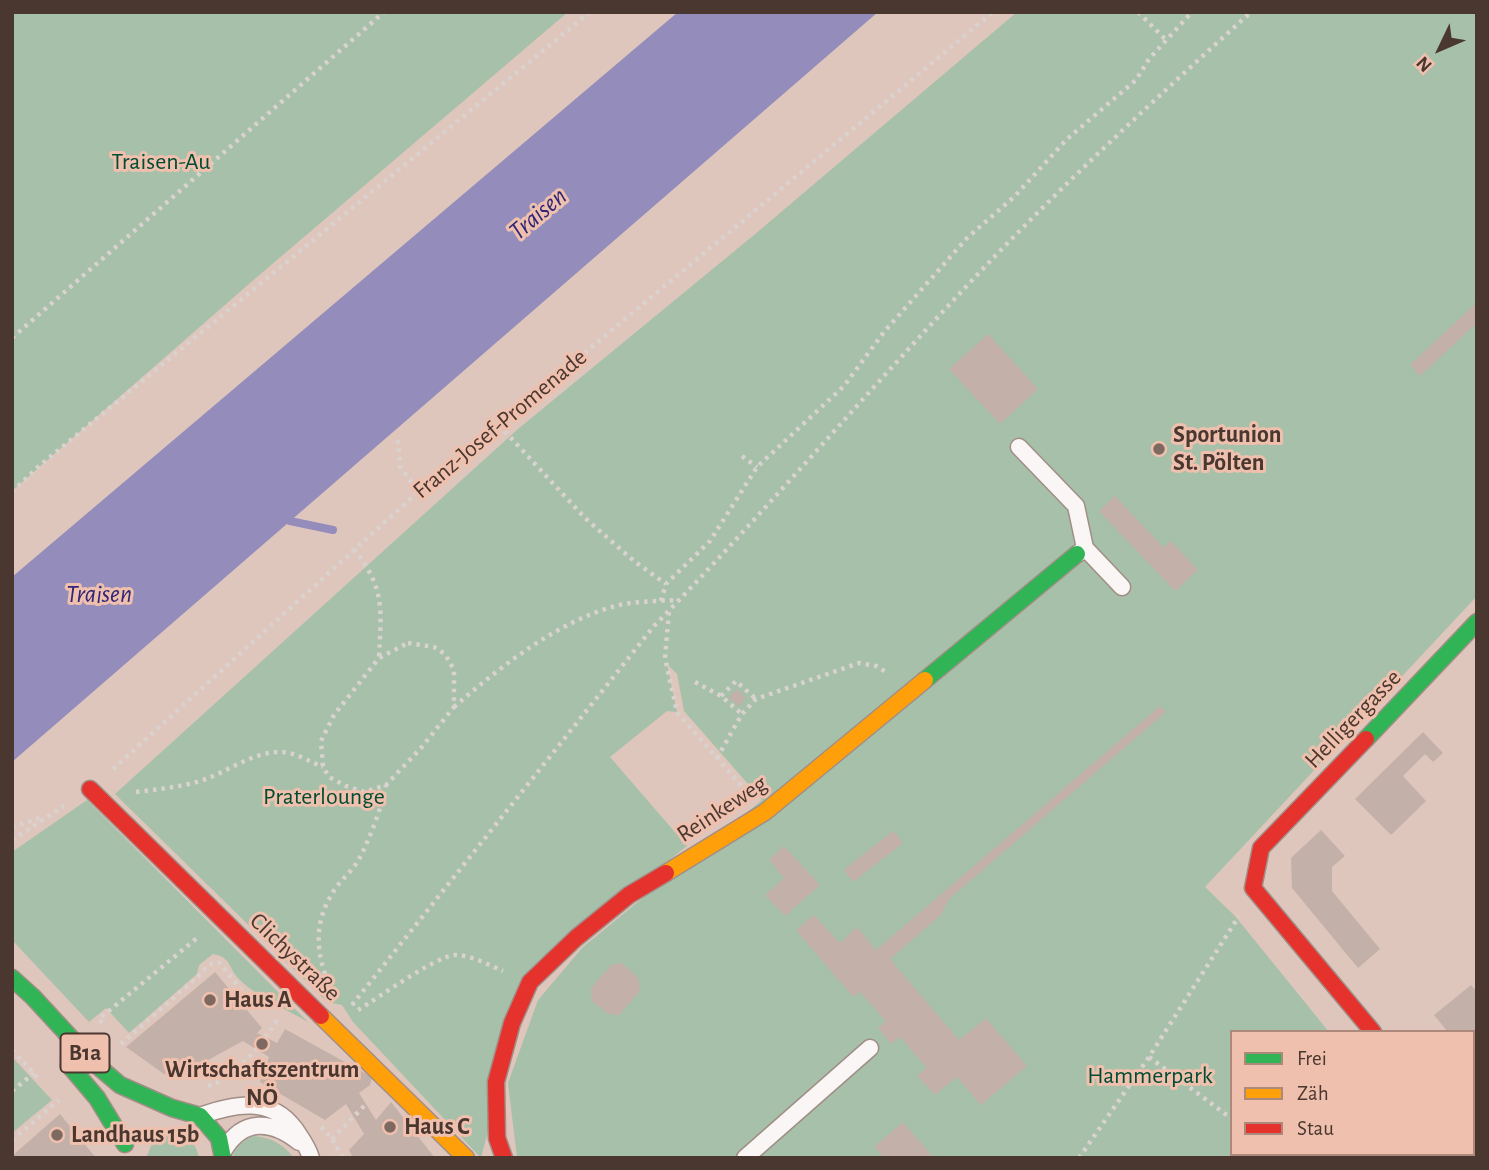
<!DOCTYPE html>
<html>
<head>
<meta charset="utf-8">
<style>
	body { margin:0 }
	#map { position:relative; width:1489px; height:1170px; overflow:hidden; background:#dfc6bc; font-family:"Alegreya Sans",sans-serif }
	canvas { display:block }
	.frame { position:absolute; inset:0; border:14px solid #4a3730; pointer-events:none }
	.legend { position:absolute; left:1230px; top:1030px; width:245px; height:126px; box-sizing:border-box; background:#eec0ad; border:2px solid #ac897b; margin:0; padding:9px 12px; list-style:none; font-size:21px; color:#4a3730 }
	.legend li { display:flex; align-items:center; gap:14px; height:35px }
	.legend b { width:35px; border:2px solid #ac897b }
	.north { position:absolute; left:1405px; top:14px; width:70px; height:70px; -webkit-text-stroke:5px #eec0ad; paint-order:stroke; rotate:226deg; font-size:19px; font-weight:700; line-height:28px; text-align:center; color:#4a3730 }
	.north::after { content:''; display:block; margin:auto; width:24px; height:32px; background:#4a3730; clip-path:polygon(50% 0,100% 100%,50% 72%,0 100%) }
</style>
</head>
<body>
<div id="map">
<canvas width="1489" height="1170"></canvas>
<div class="frame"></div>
<ul class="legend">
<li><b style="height:9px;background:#30b455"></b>Frei</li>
<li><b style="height:9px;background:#ff9f0a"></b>Zäh</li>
<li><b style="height:9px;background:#e5322d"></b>Stau</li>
</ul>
<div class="north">N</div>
</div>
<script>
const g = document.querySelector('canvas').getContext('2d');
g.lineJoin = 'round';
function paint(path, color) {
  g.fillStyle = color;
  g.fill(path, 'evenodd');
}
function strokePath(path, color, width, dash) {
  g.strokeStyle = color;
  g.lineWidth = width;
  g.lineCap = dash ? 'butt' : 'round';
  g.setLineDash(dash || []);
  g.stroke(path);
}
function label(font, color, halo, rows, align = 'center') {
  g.font = font + ' "Alegreya Sans",sans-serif';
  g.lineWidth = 6;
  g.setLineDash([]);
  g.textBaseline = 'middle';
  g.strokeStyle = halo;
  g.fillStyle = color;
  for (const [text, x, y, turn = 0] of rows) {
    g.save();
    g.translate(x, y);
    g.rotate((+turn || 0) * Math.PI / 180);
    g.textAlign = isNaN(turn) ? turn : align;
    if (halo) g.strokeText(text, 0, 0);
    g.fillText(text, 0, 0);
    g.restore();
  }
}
paint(new Path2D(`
	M12,12H568L250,283L12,491Z
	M1017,12H1477V596L1205,887L1235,916L1329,1032H1232V1154H1428L1431,1158H517L508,1083L538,1000L583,947L762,800L684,711L677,674L667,664L677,712L667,711L610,757L687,846L530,970L481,1158L353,1022L342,1005L327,1002L115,794L518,429L754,235Z
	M87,800L308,1022C286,1009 258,998 240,980C227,968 233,958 213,954L199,965L197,974L129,1033L106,1008L89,1022L12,940V852Z
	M12,1057L52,1100L12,1133Z
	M169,1133C186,1133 196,1141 199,1158H146L153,1141Z
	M253,1136C271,1137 283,1144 294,1158H232C236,1146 242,1141 253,1136Z`), '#a6c0a9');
paint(new Path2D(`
	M678,12H878L12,762V577Z`), '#948dbb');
strokePath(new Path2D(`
	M290,521L333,530`), '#948dbb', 8);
paint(new Path2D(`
	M1477,302V323L1420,376L1410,365Z
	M988,334L1038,389L1000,424L949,369Z
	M1115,496L1164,548L1171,541L1198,570L1175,591L1099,511Z
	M737,689L746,698L738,706L729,697Z
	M1160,706L1166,712L949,899L941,915L890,959L959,1040L986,1018L1027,1066L981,1105L957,1077L935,1095L917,1076L926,1067L900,1037L891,1044L878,1028L886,1021L860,992L853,997L796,930L814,915L840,943L857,927L876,950Z
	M1423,732L1443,753L1433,762L1425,754L1403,776L1426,801L1391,835L1355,799Z
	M1321,830L1345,856L1332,867V891L1380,949L1358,968L1292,888L1291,858Z
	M893,831L903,843L853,882L844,870Z
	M784,846L820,885L785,916L765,895L784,878L769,860Z
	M622,963L638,978L640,991L619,1015L608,1014L592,1001L591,988L611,965Z
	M215,972L262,1028L257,1033L277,1043L285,1029L372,1077L370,1085L359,1093L376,1120L391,1102L435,1158H353L349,1150L364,1134L346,1104L325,1120L260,1082L269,1057L243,1041L177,1077L164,1074L126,1047Z
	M1471,985L1477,992V1035L1474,1037L1477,1040V1112L1473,1108V1032H1448L1434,1015Z
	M60,1114L96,1158H12V1156Z
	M903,1122L934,1158H884L874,1147Z
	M1372,1154H1396L1399,1158H1367Z`), '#c3b0a8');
const lane = new Path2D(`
	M1019,447L1076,506L1085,548L1079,553
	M1085,548L1122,587
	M200,1116C234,1104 271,1096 295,1129C301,1138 308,1147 311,1158
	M224,1150C243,1118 272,1120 299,1142
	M745,1158L870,1048`);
const street = new Path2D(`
	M1473,1149L1477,1147`);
const fast = new Path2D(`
	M925,680L1077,554
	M1366,739L1477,622
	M12,978L33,997L93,1062L120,1085L172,1108L200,1116L219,1138L223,1158
	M69,1065L97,1098L125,1144`);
const slow = new Path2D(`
	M666,873L765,812L925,680
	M321,1016L466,1158`);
const jam = new Path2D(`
	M1366,739L1261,848L1253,888L1373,1032
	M90,789L321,1016
	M504,1158L497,1138L496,1082L512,1023L530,982L576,938L629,895L666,873`);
strokePath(lane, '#a18e87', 19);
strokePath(street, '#a18e87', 33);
strokePath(fast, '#a18e87', 19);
strokePath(slow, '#a18e87', 19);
strokePath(jam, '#a18e87', 19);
strokePath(new Path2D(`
	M1138,12L1167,41
	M12,338L384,12
	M499,425L585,518L634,561L666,584
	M398,440L400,466L418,492
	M742,456L757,467
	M12,492L38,467L590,12
	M354,549C386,590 381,610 379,658
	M661,601L666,584L710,541L757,467L844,386L884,332L967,238L1014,197L1067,139L1136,80L1149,59L1192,12
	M669,612L665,658L677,712L745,790
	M408,643L434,647L445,654L454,670V707L421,748L386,785L364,792L346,786L329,777L323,767L321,741L334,715L379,658Z
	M695,682L721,696L742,714
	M721,696L736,681L756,699
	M454,707C500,667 559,620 619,605C638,601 660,601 679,600
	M717,758L742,714L756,699L859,663L876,666L886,672
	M113,769L418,492L993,12
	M136,792C160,789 183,787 206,779C233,769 263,745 293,754C303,757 313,763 323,767
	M12,827L43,817
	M12,840L64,806
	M325,974C314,941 317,915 337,886C344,878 352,870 358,861C369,841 382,807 386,785
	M352,1005L654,626C772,505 881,375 998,253C1079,169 1165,90 1251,12
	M358,1010C378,998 436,956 455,955C471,955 489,965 503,971
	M102,1023L99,1019L197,938
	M121,1044L202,973C207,965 211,962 220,963L241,990L260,1003
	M12,1050L40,1080
	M1149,1057L1232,1119
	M208,1086C237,1078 263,1043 278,1018
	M12,1091L34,1073
	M321,1127L332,1139L343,1158
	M332,1139L366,1104
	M12,1140L59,1100
	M1288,1154L1294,1158
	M1079,1158L1149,1057L1239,916`), '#d9d2cf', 4.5, [3.5, 5]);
strokePath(lane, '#faf6f5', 16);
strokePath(street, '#faf6f5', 30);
strokePath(fast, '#30b455', 16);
strokePath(slow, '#ff9f0a', 16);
strokePath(jam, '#e5322d', 16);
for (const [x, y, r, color] of [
	[1159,449,7,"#7e6961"],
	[210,1000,7,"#7e6961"],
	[262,1044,7,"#7e6961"],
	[390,1127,7,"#7e6961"],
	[57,1135,7,"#7e6961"]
]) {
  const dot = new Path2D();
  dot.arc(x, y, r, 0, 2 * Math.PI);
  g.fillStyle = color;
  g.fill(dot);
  strokePath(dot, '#eec0ad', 2.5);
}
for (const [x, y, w] of [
	[85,1053,49]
]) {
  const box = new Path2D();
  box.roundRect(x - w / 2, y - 19.5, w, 39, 5);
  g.fillStyle = '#eec0ad';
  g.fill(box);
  strokePath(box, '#4a3730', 2);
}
label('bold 23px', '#4a3730', null, [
	["B1a",85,1053]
]);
label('24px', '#004c32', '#eec0ad', [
	["Traisen-Au",161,162],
	["Praterlounge",324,797],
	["Hammerpark",1150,1076]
]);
label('24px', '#4a3730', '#eec0ad', [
	["Franz-Josef-Promenade",500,424,-40],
	["Helligergasse",1353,719,-46],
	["Reinkeweg",722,809,-33],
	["Clichystraße",295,957,44]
]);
label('bold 24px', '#4a3730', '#eec0ad', [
	["Sportunion",1173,435],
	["St. Pölten",1173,463],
	["Haus A",224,1000],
	["Wirtschaftszentrum",262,1070,"center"],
	["NÖ",262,1098,"center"],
	["Haus C",404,1127],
	["Landhaus 15b",71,1135]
], 'left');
label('italic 26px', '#312678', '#eec0ad', [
	["Traisen",538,214,-40],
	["Traisen",99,594]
]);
</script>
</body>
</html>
